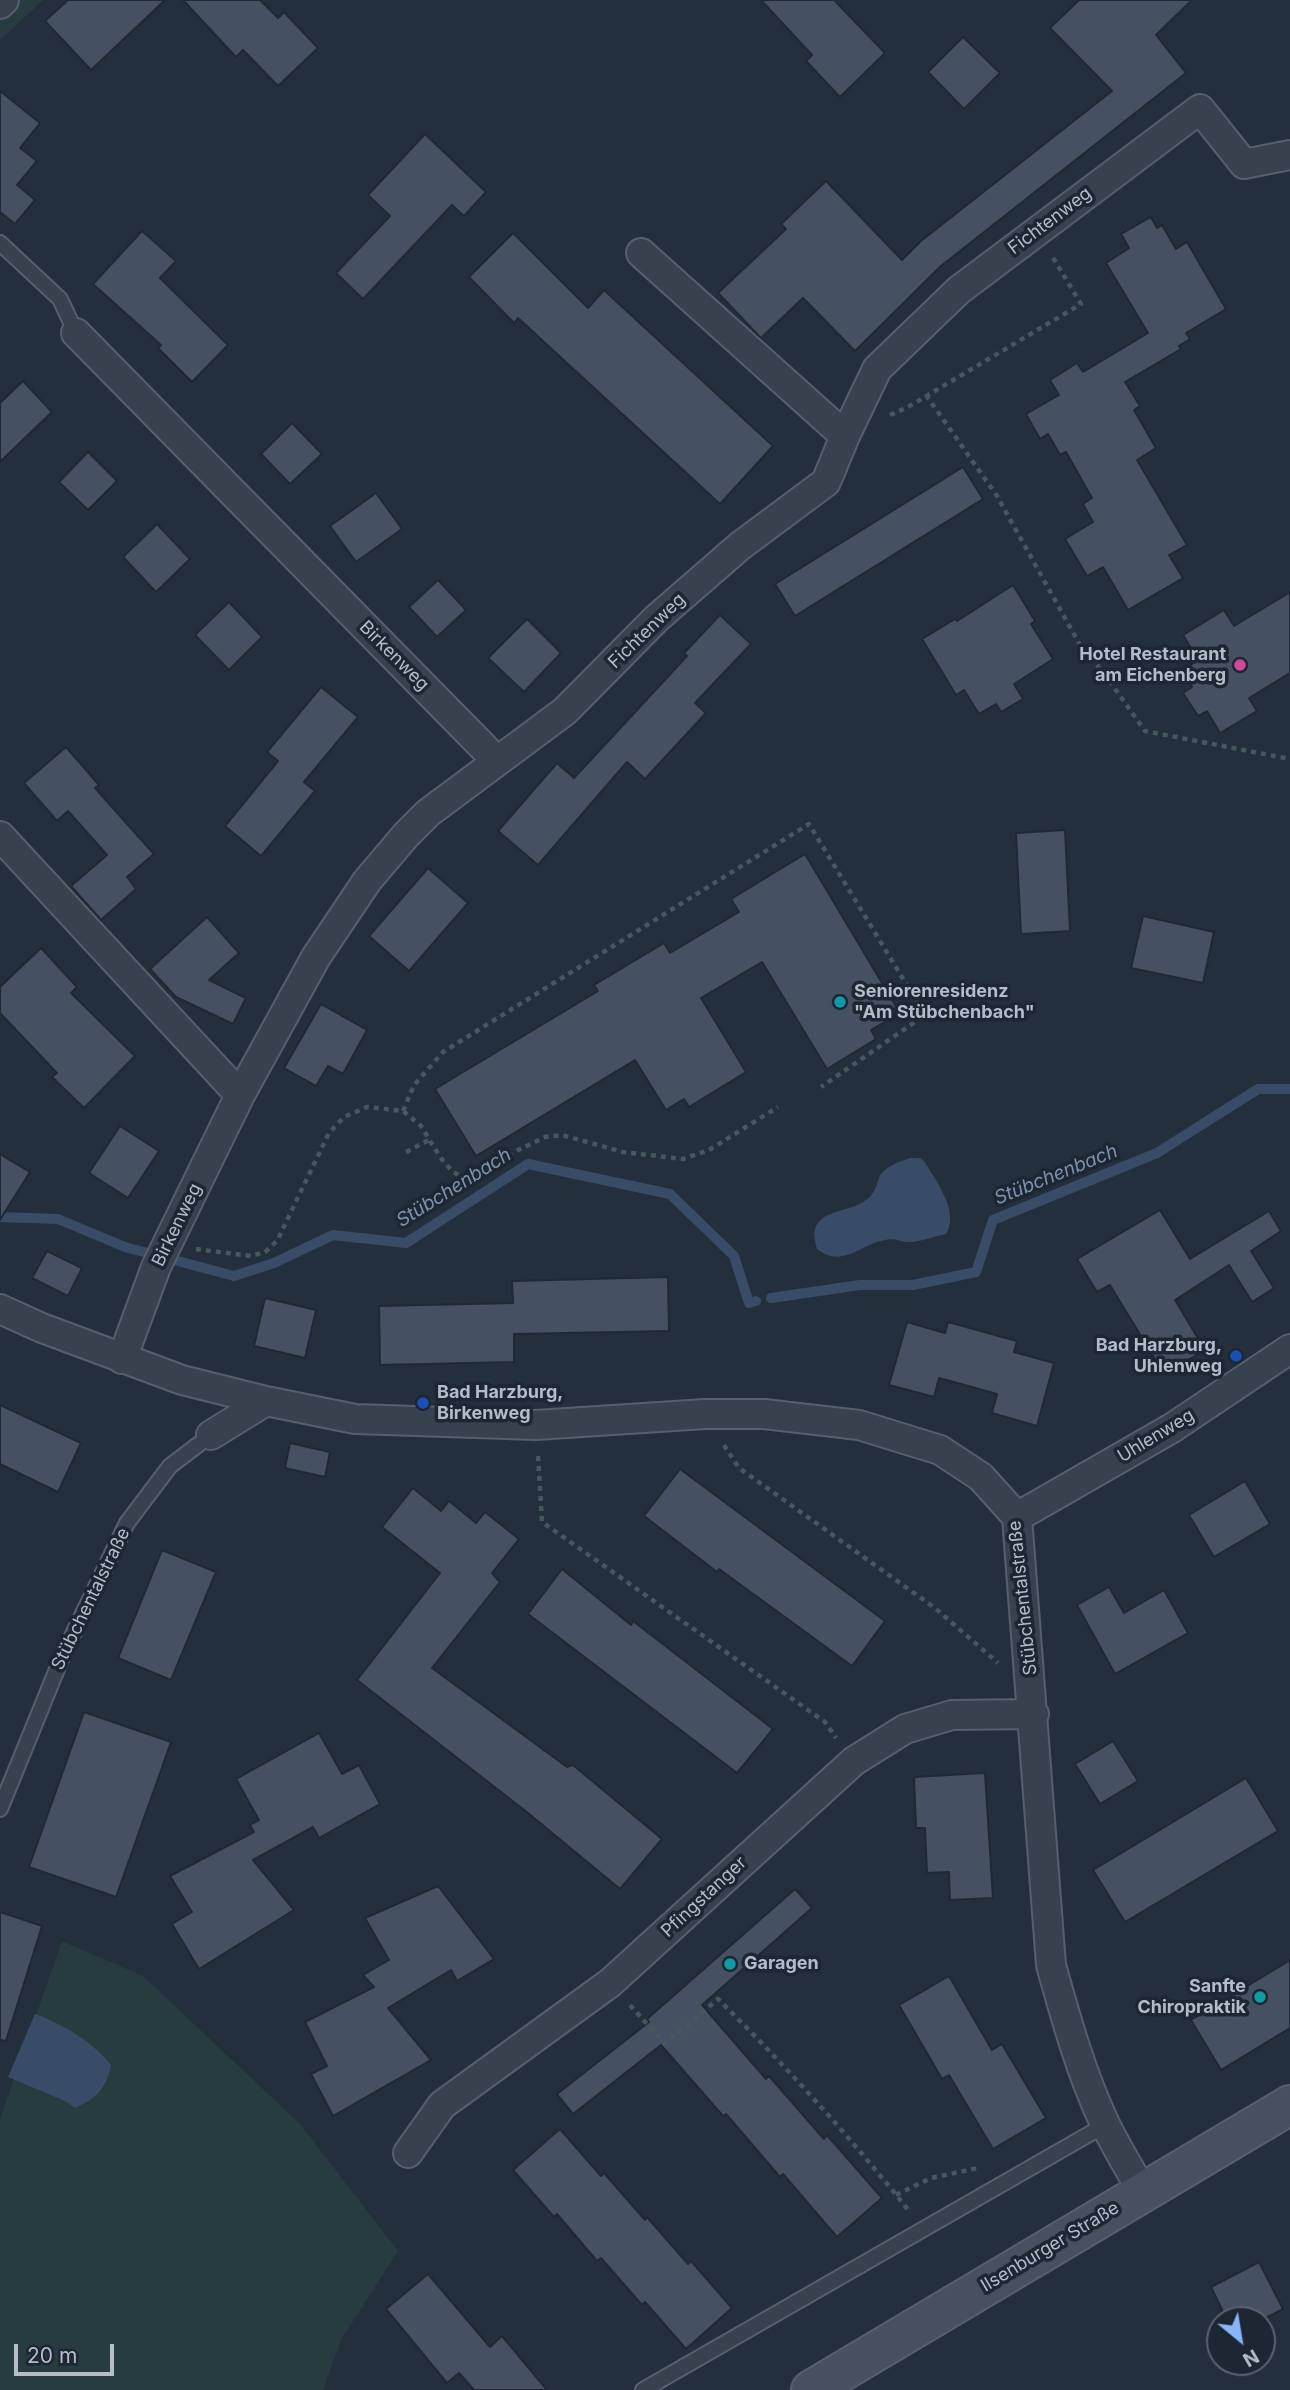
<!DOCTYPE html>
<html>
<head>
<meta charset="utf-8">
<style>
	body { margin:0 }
	#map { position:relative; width:1290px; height:2390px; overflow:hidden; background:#242f3e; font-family:Inter,sans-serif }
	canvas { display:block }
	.north { position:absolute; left:1206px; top:2306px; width:70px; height:70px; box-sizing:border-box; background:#1d2633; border:2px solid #59626f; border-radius:50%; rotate:150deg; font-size:19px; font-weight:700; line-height:28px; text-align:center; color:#b4bcc9 }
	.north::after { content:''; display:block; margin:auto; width:24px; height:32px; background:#8ab4f8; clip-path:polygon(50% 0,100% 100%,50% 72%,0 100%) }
	.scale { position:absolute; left:14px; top:2344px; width:100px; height:32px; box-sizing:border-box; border:4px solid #b4bcc9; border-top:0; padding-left:9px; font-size:21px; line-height:24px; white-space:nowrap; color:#b4bcc9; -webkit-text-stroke:5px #1d2633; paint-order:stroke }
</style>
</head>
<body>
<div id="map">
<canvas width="1290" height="2390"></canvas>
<div class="north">N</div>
<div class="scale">20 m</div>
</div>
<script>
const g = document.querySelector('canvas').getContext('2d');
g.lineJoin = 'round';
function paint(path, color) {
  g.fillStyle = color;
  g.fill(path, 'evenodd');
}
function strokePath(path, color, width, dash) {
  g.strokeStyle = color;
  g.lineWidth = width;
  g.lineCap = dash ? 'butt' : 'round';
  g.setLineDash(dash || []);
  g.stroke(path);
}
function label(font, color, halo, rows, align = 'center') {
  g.font = font + ' Inter,sans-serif';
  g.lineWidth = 7;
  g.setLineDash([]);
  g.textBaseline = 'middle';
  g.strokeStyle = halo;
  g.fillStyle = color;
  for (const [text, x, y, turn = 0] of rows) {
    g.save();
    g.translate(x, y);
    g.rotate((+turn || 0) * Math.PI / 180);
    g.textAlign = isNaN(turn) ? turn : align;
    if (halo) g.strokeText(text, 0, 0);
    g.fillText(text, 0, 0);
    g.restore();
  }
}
paint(new Path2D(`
	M0,0H43L0,40Z
	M62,1941L143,1976L300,2124L398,2251L341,2340L323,2390H0V2119Z`), '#263c3f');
paint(new Path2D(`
	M911,1158H920L924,1161C936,1181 960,1212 946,1234C934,1236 919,1243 907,1242C899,1241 893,1238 885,1240C860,1244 843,1269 817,1249C815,1241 812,1230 818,1223C829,1209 852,1211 866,1200C875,1193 876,1187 879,1178C883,1167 901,1161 911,1158Z
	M35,2014C64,2025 92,2041 111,2065C106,2088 98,2098 75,2108L65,2101L8,2077Z`), '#394c67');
strokePath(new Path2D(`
	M0,1217L58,1219L125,1247L234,1276L274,1263L333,1235L406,1243L528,1164L670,1194L734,1256L749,1303L756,1301
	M771,1298L860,1285H913L976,1272L993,1220L1157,1153L1258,1089H1290`), '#394c67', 10);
const building = new Path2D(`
	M68,0H165L91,70L45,21Z
	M183,0H260L278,18L284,12L318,48L278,86L243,50L236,57Z
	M761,0H834L885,53L840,97L806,61L812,55Z
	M1079,0H1192L1156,35L1186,73L941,266L855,351L803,298L761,338L718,293L786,229L781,224L826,181L902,260L921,241L1112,91L1050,28Z
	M963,37L1000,73L964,109L928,72Z
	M0,91L40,123L20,148L37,161L17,185L35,200L15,224L0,212Z
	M425,134L486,192L464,216L452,205L363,299L336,273L390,216L368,195Z
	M1151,217L1157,228L1162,225L1176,249L1187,242L1226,309L1186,333L1190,339L1179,346L1181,349L1125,382L1140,406L1134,410L1156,448L1137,460L1187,545L1169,555L1183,578L1128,610L1103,567L1087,576L1065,539L1093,522L1083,504L1092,498L1066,452L1060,455L1048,434L1040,439L1026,414L1059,395L1050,380L1077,363L1083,372L1148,333L1106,263L1129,248L1121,234Z
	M142,231L176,261L160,278L228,345L192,382L158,348L161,345L93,284Z
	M513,233L588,308L604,290L773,446L720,504L518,318L514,323L469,277Z
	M23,381L52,412L0,462V403Z
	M292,423L322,454L290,484L261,454Z
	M88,452L117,481L88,510L59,482Z
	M963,467L983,499L795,616L775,584Z
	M376,493L402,529L356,562L330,526Z
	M157,524L190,559L156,592L123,557Z
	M438,580L466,610L437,637L409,607Z
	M1013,585L1035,621L1031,624L1053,659L1014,684L1023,699L1001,712L996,704L979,714L964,690L956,695L922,639L955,619L957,621Z
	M1290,592V673L1249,698L1257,711L1220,733L1207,711L1198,716L1183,693L1192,687L1182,670L1198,660L1183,635L1224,610L1234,626Z
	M229,602L262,637L229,670L195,635Z
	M720,615L751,644L695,703L706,713L645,779L627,762L538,865L498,831L557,763L574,778L687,656L684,653Z
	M527,619L561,653L524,692L488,658Z
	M321,687L358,717L304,782L315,791L261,856L225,826L278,761L267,752Z
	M66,747L99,785L95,788L154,854L127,877L136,889L101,920L71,886L107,855L68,811L57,821L24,783Z
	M1065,830L1070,931L1021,934L1016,833Z
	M805,854L900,1013L871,1030L876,1039L827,1069L762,962L701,998L746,1072L689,1107L684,1099L666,1110L635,1060L476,1156L435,1089L598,991L594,985L664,943L670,953L739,912L731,899Z
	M428,868L468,903L409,971L369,936Z
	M1143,916L1214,932L1203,983L1131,968Z
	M207,917L239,953L209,980L246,998L233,1024L176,997L150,969Z
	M41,948L77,987L71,993L135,1056L84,1108L52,1077L57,1073L0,1013V987Z
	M321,1004L367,1030L343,1074L328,1066L316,1086L284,1068Z
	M120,1126L159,1151L128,1198L89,1173Z
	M0,1154L30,1172L0,1220Z
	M1160,1210L1190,1259L1269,1211L1281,1231L1251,1251L1274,1288L1252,1302L1229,1265L1175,1300L1205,1350L1164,1374L1110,1285L1097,1292L1077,1259Z
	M47,1251L82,1268L68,1296L32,1278Z
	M668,1277L669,1331L514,1334V1362L380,1365L379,1306L513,1303L512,1281Z
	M265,1298L316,1310L305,1358L254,1346Z
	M907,1322L945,1333L948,1322L1017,1341L1014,1352L1054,1363L1037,1426L992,1413L997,1394L939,1378L934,1397L889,1385Z
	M0,1405L81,1443L58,1492L0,1464Z
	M290,1443L330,1452L325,1477L285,1468Z
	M680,1469L885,1621L852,1666L719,1569L717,1572L644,1516Z
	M1245,1481L1270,1524L1214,1557L1189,1515Z
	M413,1488L441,1511L449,1501L476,1523L485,1512L519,1539L492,1573L500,1582L432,1668L567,1767L573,1765L662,1839L620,1889L528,1813L357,1680L440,1573L382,1527Z
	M162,1550L216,1572L171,1680L118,1658Z
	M562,1569L631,1625L633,1621L773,1729L737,1773L528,1614Z
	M1109,1587L1124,1613L1164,1590L1188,1633L1115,1674L1077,1605Z
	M84,1712L171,1742L116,1897L29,1867Z
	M319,1733L342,1774L359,1765L380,1804L319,1838L313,1827L253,1860L294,1910L199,1969L172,1924L192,1912L170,1876L254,1832L250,1825L259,1820L236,1779Z
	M1113,1741L1138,1781L1100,1804L1075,1764Z
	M985,1773L993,1898L950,1900L949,1872L927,1873L925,1828H916L914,1777Z
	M1246,1778L1278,1831L1125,1922L1093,1870Z
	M438,1886L494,1959L457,1981L451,1970L388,2008L431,2060L333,2116L311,2074L327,2066L305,2022L374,1987L363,1975L389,1960L365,1918Z
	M795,1889L812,1908L702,2005L766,2079L769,2076L824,2139L827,2135L882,2198L837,2237L783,2174L780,2177L726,2114L723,2116L661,2045L573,2114L557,2094L649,2022L647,2019Z
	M0,1912L42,1926L6,2041L0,2040Z
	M1290,1960V2028L1221,2070L1191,2020Z
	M949,1976L992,2050L1002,2044L1046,2118L993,2149L949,2075L942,2079L899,2005Z
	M560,2129L601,2176L604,2173L645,2220L647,2217L688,2264L691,2261L732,2308L686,2349L645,2302L642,2305L601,2258L597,2261L557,2214L554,2217L513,2170Z
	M1259,2262L1283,2309L1262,2320H1227L1211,2287Z
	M428,2274L490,2347L502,2336L547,2390H474L459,2373L447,2383L386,2309Z`);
paint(building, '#455162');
strokePath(building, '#1f2835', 2);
const lane = new Path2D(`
	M0,243L60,299L76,333
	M0,1809L62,1657L127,1523L170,1466L211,1435
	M643,2390L1105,2125`);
const street = new Path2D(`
	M0,4L4,0
	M76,333L497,761
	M845,436L877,369L959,290L1200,109L1244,164L1290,155
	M0,836L240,1095
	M0,1309L42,1328L182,1380L266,1401L355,1419L536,1425L705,1414H764L859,1425L940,1450L981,1477L1017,1517L1051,1965C1066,2019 1081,2073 1105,2124C1116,2147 1130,2169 1142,2191
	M122,1359L156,1267L240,1095L316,957L367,881L406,835L428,813L565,711L656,619L740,546L826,482L845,436L641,253
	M211,1435L266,1401
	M1017,1517L1172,1428L1290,1349
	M408,2153L442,2105L610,1983L854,1761L905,1729L952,1715L1034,1714`);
const secondary = new Path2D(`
	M811,2390L1290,2105`);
strokePath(lane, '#565f6c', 18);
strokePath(street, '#565f6c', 32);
strokePath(secondary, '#565f6c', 42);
strokePath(new Path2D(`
	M926,395L997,496L1080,645L1103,672L1145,731L1290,759
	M890,415L908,407L1081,304L1052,256
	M403,1111L414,1085L443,1052L809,824L925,1015L821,1087
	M406,1152L429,1140
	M196,1249L251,1256L265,1252L277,1241L329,1133L344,1117L367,1107L403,1111L421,1126L440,1157L453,1172L463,1177L545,1137L562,1135L623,1152L683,1159L709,1150L778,1107
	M724,1445L739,1468L935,1608L998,1663
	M538,1456L542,1522L825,1722L836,1738
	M630,2005L665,2044L718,1999C786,2066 850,2137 909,2211
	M896,2195L931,2178L978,2168`), '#44595c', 4.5, [5, 5]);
strokePath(lane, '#38414e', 14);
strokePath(street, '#38414e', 28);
strokePath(secondary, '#465061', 38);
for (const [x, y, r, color] of [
	[1240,665,7,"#d1479c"],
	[840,1002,7,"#0f9aa8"],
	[1236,1356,7,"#1a4fb4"],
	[423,1403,7,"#1a4fb4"],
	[730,1964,7,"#0f9aa8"],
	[1260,1997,7,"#0f9aa8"]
]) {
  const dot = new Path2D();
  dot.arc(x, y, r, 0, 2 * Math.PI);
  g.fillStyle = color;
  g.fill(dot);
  strokePath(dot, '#1d2633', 2.5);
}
label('18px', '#b4bcc9', '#1d2633', [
	["Fichtenweg",1050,221,-37],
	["Fichtenweg",647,631,-44],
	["Birkenweg",394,656,45],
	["Birkenweg",177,1225,-64],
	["Uhlenweg",1156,1436,-31],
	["Stübchentalstraße",1023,1598,-96],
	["Stübchentalstraße",91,1599,-64],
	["Pfingstanger",704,1897,-43],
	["Ilsenburger Straße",1050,2247,-31]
]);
label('bold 18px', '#b4bcc9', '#1d2633', [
	["Hotel Restaurant",1226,655],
	["am Eichenberg",1226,676],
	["Seniorenresidenz",854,992,"left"],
	["\"Am Stübchenbach\"",854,1013,"left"],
	["Bad Harzburg,",1222,1346],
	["Uhlenweg",1222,1367],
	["Bad Harzburg,",437,1393,"left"],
	["Birkenweg",437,1414,"left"],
	["Garagen",744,1964,"left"],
	["Sanfte",1246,1987],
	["Chiropraktik",1246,2008]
], 'right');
label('italic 19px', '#7c92b1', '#1d2633', [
	["Stübchenbach",1056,1175,-22],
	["Stübchenbach",454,1188,-32]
]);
</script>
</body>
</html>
